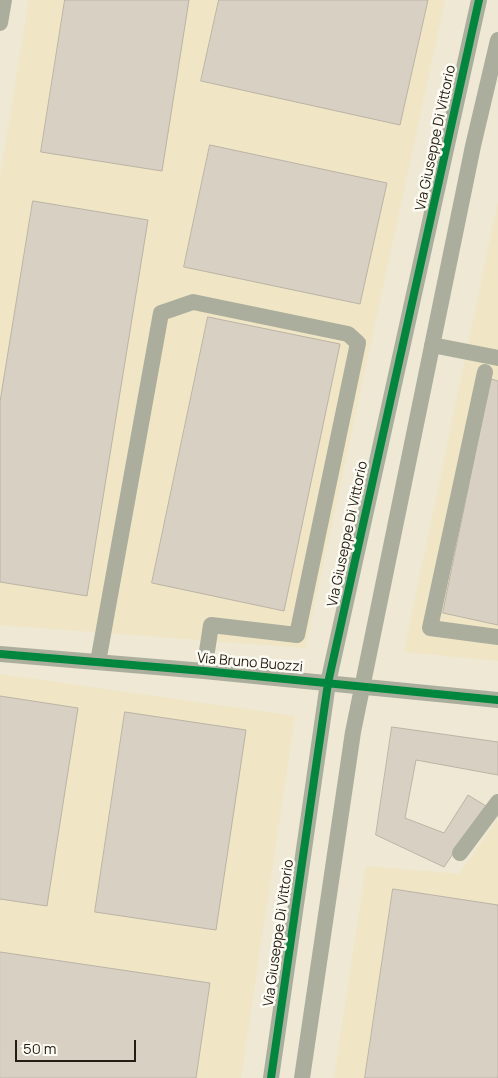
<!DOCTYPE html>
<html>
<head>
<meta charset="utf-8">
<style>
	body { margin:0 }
	#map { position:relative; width:498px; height:1078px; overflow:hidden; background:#eee8d4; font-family:Manrope,sans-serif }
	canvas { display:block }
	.scale { position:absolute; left:15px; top:1040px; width:121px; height:22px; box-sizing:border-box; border:2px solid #221e11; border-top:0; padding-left:6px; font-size:15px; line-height:18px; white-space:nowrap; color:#221e11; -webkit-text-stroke:4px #fefbf4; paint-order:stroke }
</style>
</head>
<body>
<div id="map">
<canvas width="498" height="1078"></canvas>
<div class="scale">50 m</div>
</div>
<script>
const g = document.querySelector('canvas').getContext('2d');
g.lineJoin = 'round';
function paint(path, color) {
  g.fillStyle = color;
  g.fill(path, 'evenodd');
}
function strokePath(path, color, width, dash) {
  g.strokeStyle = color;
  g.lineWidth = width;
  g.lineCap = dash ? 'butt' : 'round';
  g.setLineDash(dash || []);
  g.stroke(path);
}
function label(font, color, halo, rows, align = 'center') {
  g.font = font + ' Manrope,sans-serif';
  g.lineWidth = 5;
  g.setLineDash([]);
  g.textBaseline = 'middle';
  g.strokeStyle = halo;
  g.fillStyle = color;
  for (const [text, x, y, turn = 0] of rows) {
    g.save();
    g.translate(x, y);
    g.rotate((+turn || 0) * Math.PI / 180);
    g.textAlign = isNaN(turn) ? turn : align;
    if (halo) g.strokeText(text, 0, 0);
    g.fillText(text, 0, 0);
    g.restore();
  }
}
paint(new Path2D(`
	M29,0H445L305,648L0,625V177Z
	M498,201V661L404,652Z
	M0,674L295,716L241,1078H0Z
	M498,819V1078H334L366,866L459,874Z`), '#f0e6c5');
const building = new Path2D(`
	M65,0H189L162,171L41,152Z
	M219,0H428L400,125L201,81Z
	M210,145L387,183L360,304L184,267Z
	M33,201L148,220L87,596L0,582V402Z
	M208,317L340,344L284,611L152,583Z
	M491,379L498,381V625L443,613Z
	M0,696L78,708L47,906L0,899Z
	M125,712L246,730L216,930L95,912Z
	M392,727L498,742V775L416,760L405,818L444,833L468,795L486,806L444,867L376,835Z
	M393,889L498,905V1078H365Z
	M0,952L210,983L196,1078H0Z`);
paint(building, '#d8d0c2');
strokePath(building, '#bbb3a6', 1);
strokePath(new Path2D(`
	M0,23L4,0
	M432,345L498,358
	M485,372L430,628L498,637
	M0,654L204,671L498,700
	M98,662L161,313L193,302L348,334L358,343L297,635L211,625L204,671
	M460,853L498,802
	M271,1078L328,683L479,0
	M302,1078L353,732L473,146L498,40`), '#abae9c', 16);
strokePath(new Path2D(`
	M0,654L204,671L498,700
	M271,1078L328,683L479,0`), '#00873e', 8);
label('14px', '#221e11', '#fefbf4', [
	["Via Giuseppe Di Vittorio",436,138,-78],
	["Via Giuseppe Di Vittorio",348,534,-78],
	["Via Bruno Buozzi",250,663,5],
	["Via Giuseppe Di Vittorio",279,933,-82]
]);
</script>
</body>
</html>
